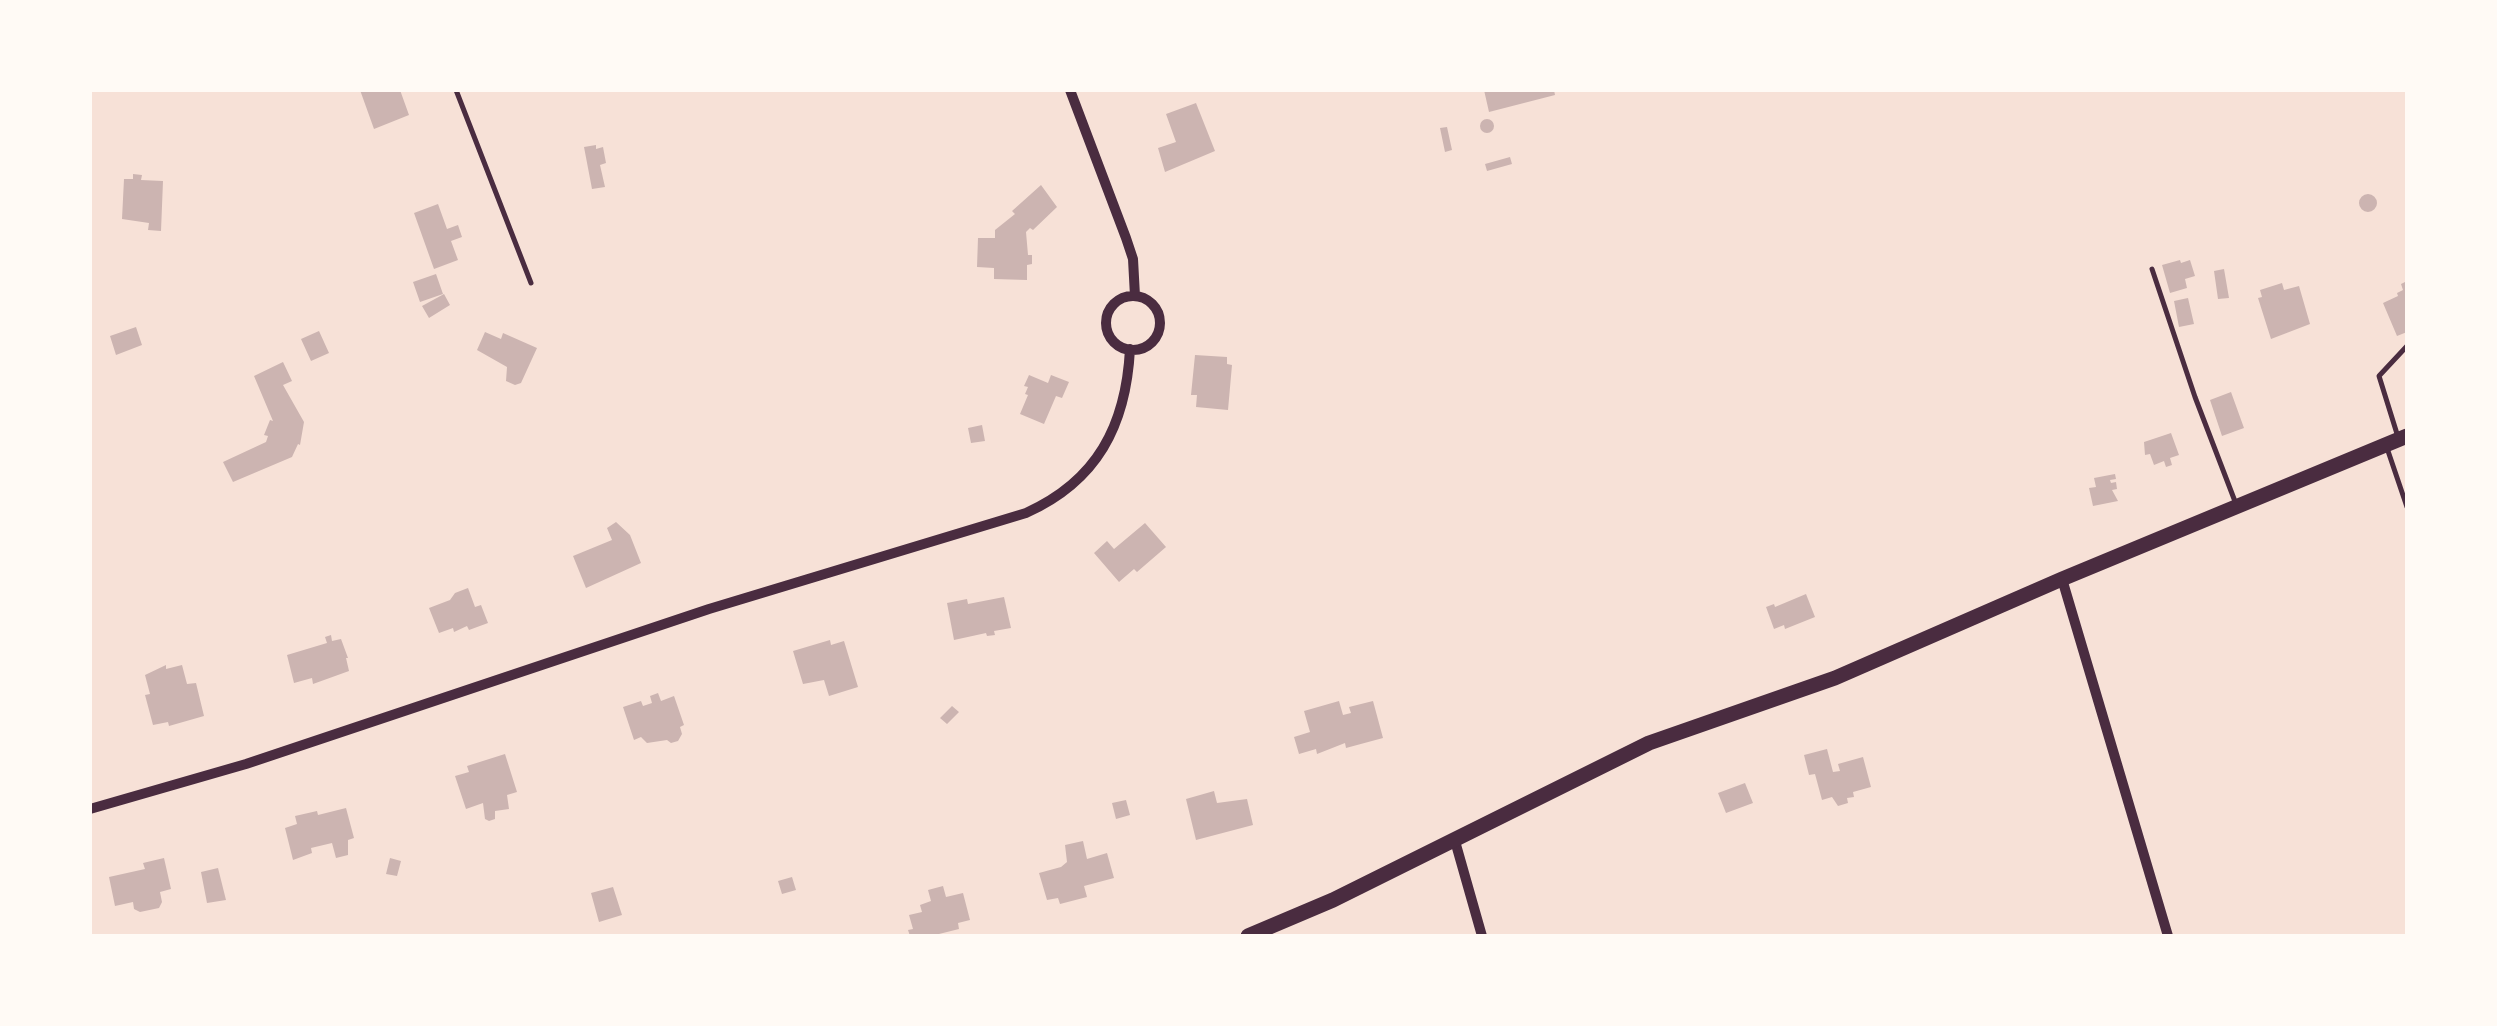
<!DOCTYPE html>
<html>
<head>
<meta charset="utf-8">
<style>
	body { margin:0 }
	#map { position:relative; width:2497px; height:1026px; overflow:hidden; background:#f7e1d7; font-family:Signika,sans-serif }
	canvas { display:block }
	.frame { position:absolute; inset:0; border:92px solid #fffaf5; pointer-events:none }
</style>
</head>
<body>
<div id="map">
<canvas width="2497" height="1026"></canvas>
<div class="frame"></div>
</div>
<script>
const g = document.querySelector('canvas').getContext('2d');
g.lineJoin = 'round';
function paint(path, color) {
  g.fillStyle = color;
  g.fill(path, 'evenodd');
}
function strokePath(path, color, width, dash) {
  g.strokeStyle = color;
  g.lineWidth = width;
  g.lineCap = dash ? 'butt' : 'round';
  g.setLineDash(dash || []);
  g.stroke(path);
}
paint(new Path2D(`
	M360,90H400L409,115L374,129Z
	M1484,90H1554L1555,95L1489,112Z
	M1196,103L1215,151L1165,172L1158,148L1176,142L1166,114Z
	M1480 126a7 7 0 1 1 14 0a7 7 0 1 1-14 0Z
	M1447,127L1452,150L1445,152L1440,128Z
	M596,145V149L603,147L606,163L600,165L605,187L592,189L584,147Z
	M1510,157L1512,164L1487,171L1485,164Z
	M133,174L142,175L141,180L163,181L161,231L148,230L149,223L122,219L124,179H133Z
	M1041,185L1057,207L1033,230L1030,228L1026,232L1028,255H1032V264L1027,265V280L994,279V268L977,267L978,238H995V230L1015,214L1012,211Z
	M2359 203a9 9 0 1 1 18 0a9 9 0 1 1-18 0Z
	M438,204L447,229L458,225L462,237L451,241L458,260L434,269L414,213Z
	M2180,260L2181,263L2190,260L2195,276L2185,279L2187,288L2170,293L2162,265Z
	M2224,269L2229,298L2218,299L2214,271Z
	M436,274L443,294L420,302L413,282Z
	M2407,281V332L2397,336L2383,303L2398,296L2397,293L2403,290L2401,284Z
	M2282,283L2284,290L2299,286L2310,324L2271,339L2258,298L2262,297L2260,290Z
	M444,294L450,305L429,318L422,306Z
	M2188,298L2194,324L2179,327L2174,301Z
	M136,327L142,345L116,355L110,336Z
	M319,331L329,353L311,361L301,339Z
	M485,332L501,339L503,333L537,348L521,383L515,385L506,381L507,367L477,350Z
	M1195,355L1227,357V364L1232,365L1228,410L1196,407L1197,395H1191Z
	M283,362L292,381L283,385L304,422L300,445L298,444L292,457L233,482L223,462L266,442L268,436L264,435L270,420L273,421L254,376Z
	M1029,375L1048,383L1051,375L1069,382L1062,398L1056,396L1044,424L1020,414L1028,395L1025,394L1028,387L1024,386Z
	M2231,392L2244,428L2222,436L2210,400Z
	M982,425L985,441L971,443L968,428Z
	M2171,433L2179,455L2170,458L2172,465L2166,467L2164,461L2154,465L2150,454L2145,455L2144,442Z
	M2115,474L2116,479L2110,480L2111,483L2116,482L2117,489L2112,490L2118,501L2093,506L2089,488L2096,487L2094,478Z
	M616,522L630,535L641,563L586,588L573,556L612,540L607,528Z
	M1145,523L1166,547L1137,572L1134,569L1119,582L1094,553L1107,541L1114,549Z
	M468,588L475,607L481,605L488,623L469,630L467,626L454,632L453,628L439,633L429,608L450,600L455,593Z
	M1806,594L1815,617L1785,629L1784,625L1774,629L1766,607L1774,604L1775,607Z
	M1004,597L1011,628L994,631L995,635L987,636L986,633L954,640L947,603L967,599L968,604Z
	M331,635L332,641L341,639L348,658H346L349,671L313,684L312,678L294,683L287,655L327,643L325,637Z
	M830,640L831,645L844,641L858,687L829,696L824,680L803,684L793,651Z
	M166,665V669L182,665L187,684L196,683L204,716L169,726L168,722L153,725L145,695L150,694L145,675Z
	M658,693L661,701L674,696L684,725L680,727L682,734L678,741L671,743L667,740L647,743L641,737L634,740L623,707L641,701L643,706L652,703L650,696Z
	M1339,701L1343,715L1351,713L1349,707L1373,701L1383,738L1346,748L1345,743L1317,754L1316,749L1299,754L1294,737L1310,732L1304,711Z
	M952,706L959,712L947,724L940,718Z
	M1827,749L1833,772L1840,771L1838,764L1863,757L1871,787L1853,792L1854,797L1847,798L1848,803L1838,806L1832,797L1822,800L1815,774L1809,775L1804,755Z
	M505,754L517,792L507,795L509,809L495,811V819L489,821L485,819L483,803L466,809L455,776L469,772L467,766Z
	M1745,783L1753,803L1726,813L1718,793Z
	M1214,791L1217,803L1247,799L1253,825L1196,840L1186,799Z
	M1126,800L1130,815L1116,819L1112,803Z
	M346,808L354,838L348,840V855L336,858L332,843L311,848L312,853L293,860L285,828L297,824L295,816L317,811L318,815Z
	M1083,841L1087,859L1107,853L1114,878L1084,886L1087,897L1060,904L1058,898L1047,900L1039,873L1061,867L1067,862L1065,845Z
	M164,858L171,889L160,892L162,902L159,908L140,912L134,909L133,902L115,906L109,877L145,869L143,863Z
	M390,858L401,861L397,876L386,874Z
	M218,868L226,900L207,903L201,872Z
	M792,877L796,890L782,894L778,881Z
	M943,886L946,897L963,893L970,920L958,923L959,929L931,936H910L908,930L913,929L909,915L922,912L920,905L931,901L928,890Z
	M613,887L622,915L599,922L591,893Z`), '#ccb4b1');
strokePath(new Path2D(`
	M456,90L531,283
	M2152,269L2195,397L2236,504
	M2398,437L2379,376L2407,346
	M2387,448L2407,507`), '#4a2c40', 5);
strokePath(new Path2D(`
	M1070,90L1126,238L1133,259L1135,296
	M1106 323a27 27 0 1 1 54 0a27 27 0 1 1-54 0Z
	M2062,579L2168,936
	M90,809L246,764L709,609L1026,513C1097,481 1126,426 1130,349
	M1455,841L1482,936`), '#4a2c40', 10);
strokePath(new Path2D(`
	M1248,936L1333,900L1649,743L1835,678L2062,579L2407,436`), '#4a2c40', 15);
</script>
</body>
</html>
